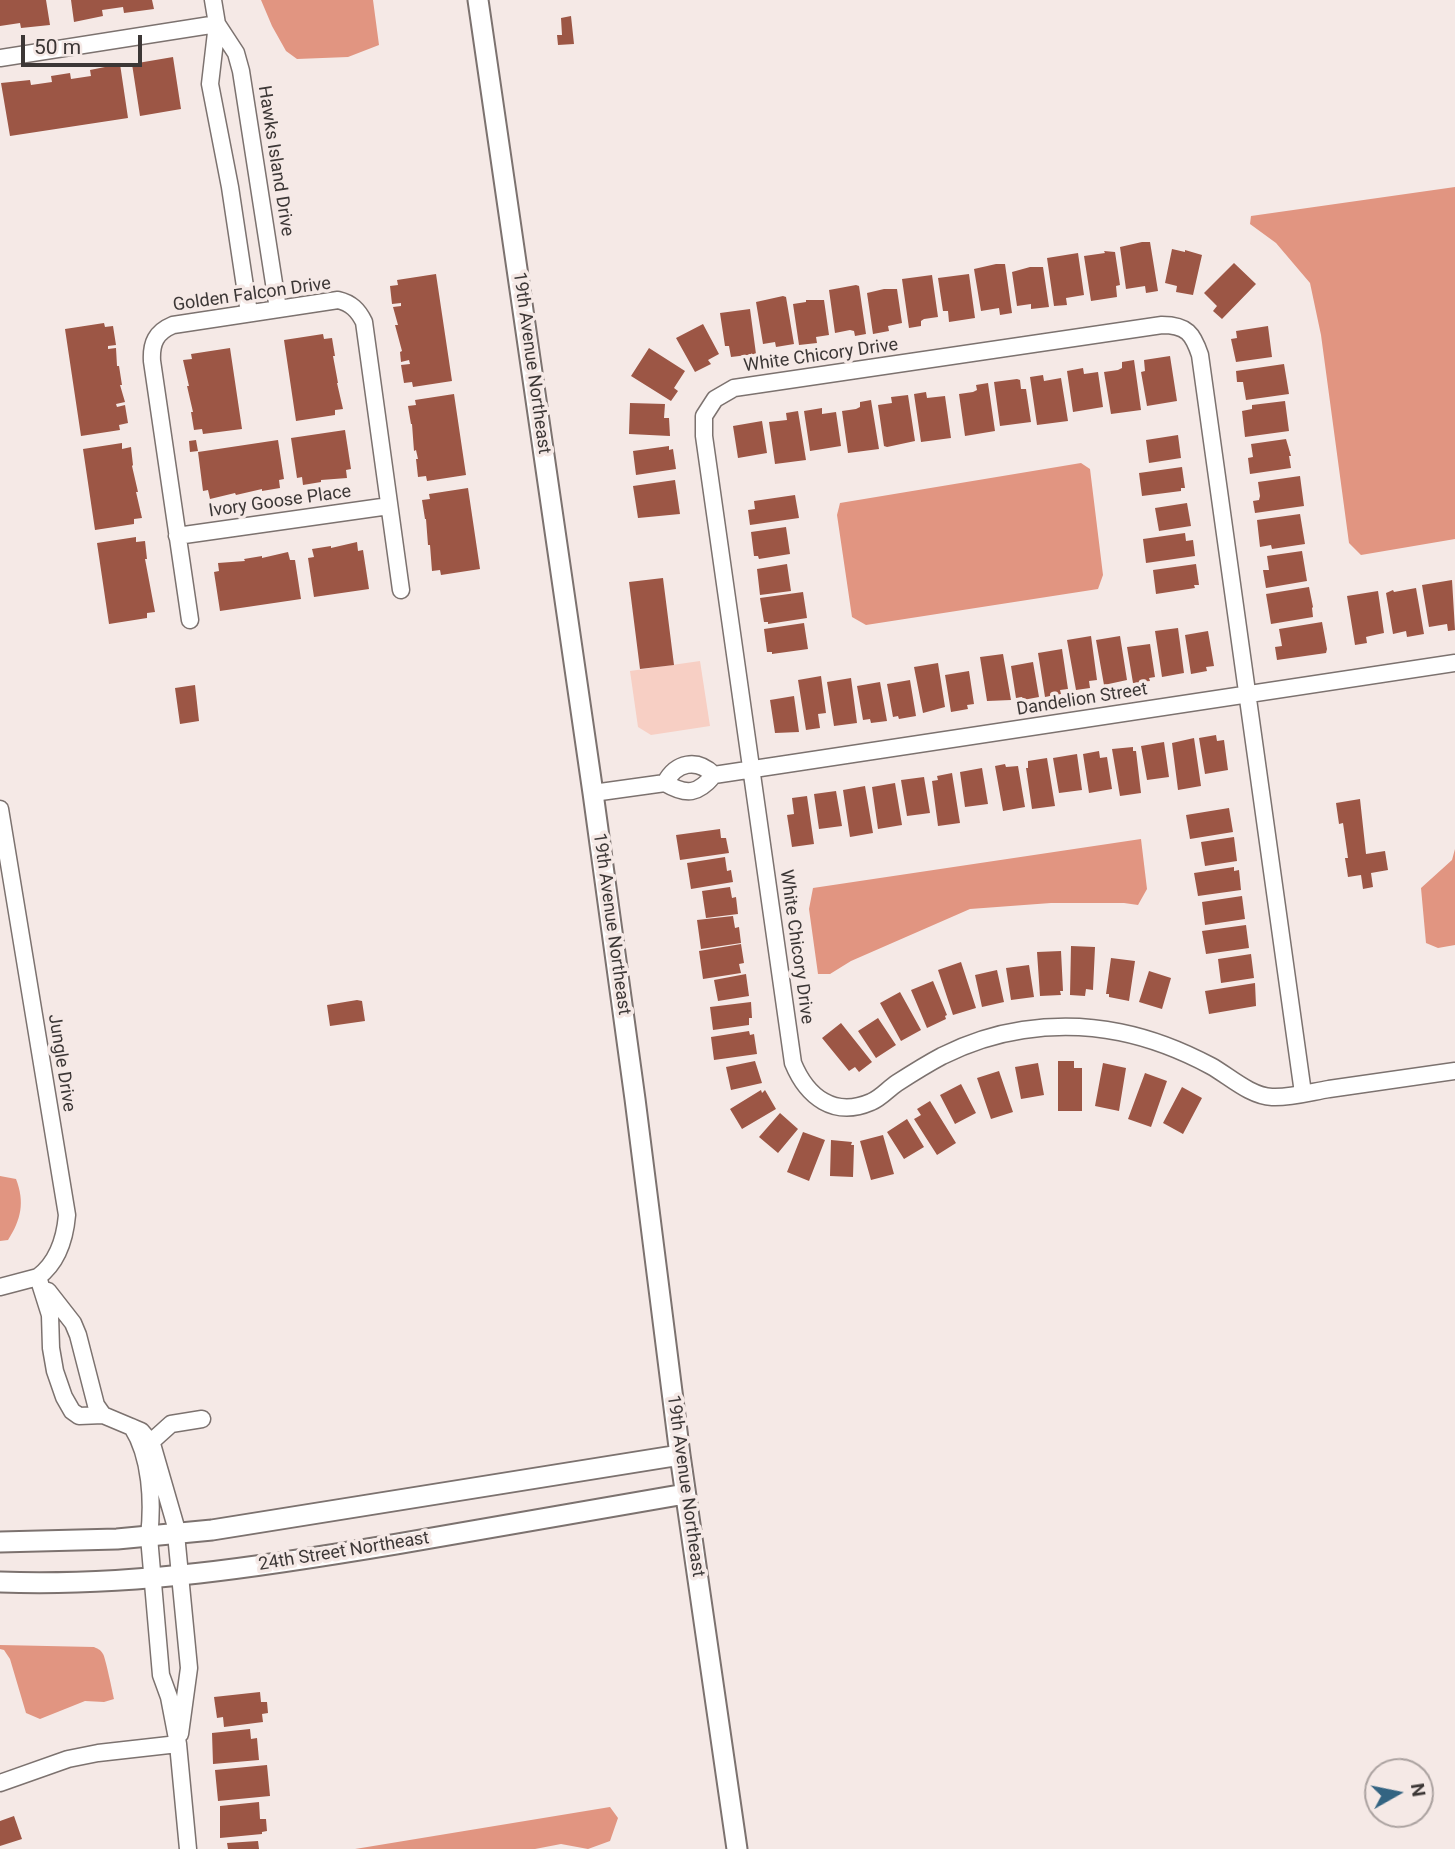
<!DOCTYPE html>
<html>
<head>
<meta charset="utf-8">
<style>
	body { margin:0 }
	#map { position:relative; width:1455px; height:1849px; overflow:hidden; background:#f5e9e6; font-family:Roboto,sans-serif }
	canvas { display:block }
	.north { position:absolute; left:1364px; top:1758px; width:70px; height:70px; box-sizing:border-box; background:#f5e9e6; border:2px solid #aba2a0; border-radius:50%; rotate:81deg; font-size:19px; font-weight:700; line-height:28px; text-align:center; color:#3c3736 }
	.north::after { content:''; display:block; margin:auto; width:24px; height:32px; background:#336482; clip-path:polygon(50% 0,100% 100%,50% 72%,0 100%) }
	.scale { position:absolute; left:21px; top:35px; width:121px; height:32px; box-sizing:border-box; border:4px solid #3c3736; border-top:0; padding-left:9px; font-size:21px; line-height:24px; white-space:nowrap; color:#3c3736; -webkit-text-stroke:5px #f5e9e6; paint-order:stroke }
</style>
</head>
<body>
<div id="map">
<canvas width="1455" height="1849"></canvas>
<div class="north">N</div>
<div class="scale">50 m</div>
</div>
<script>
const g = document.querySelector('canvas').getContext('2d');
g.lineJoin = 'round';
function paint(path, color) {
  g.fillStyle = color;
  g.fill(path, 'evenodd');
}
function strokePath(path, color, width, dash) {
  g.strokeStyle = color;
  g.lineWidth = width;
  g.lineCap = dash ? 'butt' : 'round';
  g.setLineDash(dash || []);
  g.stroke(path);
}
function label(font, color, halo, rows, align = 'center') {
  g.font = font + ' Roboto,sans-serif';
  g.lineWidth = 7;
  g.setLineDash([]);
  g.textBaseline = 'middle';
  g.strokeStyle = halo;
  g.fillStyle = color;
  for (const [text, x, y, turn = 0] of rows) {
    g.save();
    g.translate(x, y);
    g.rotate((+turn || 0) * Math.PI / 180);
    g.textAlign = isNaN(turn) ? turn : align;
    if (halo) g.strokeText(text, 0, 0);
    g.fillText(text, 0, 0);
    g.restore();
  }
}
paint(new Path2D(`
	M700,661L710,726L651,735L638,727L630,671Z`), '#f7cfc4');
paint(new Path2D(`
	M261,0H373L379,45L348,57L297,59L286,51L272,26Z
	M1455,187V539L1361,555L1349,543L1321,335L1310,283L1276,243L1250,224L1251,216Z
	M1081,463L1090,469L1103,575L1098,589L866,625L852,617L837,515L840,503Z
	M1141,839L1147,889L1138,905L1124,903H1051L970,909L851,961L830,974H818L809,909L813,888Z
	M1455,849V945L1438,948L1426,943L1421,888L1452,860Z
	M0,1176L16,1179C25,1202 21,1220 8,1240L0,1241Z
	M0,1645L94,1647C98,1649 100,1649 103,1654C105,1656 113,1694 114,1699L104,1702L85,1701L40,1719L26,1713L10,1659L4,1650L0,1649Z
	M610,1807L618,1818L610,1841L588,1849L561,1844L535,1849H355Z`), '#e19581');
paint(new Path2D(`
	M0,0H46L50,25L21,28L20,23L0,26Z
	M71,0H152L154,9L124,13L123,7L102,10L103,16L74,22Z
	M571,16L574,44L558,45L557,35H562L561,18Z
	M173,57L181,109L140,116L132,64Z
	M120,64L128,118L10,136L1,83L30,80L31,85L52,82L51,76L70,73L71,79L91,76L90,70Z
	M1142,242H1150L1158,291L1146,293L1145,286L1126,289L1120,247Z
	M1172,249L1185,252V250L1202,255L1193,295L1176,292L1177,286L1165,283Z
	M1104,251L1115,252L1120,285L1116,286L1117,297L1091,301L1084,256L1105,253Z
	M1078,253L1084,295L1066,298L1067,305L1054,306L1047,258Z
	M1234,263L1256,284L1222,319L1213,311L1217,306L1204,293Z
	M996,264H1005L1012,313L1000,315L999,308L981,311L974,269Z
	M1030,267H1043L1049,307L1031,309V304L1017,306L1012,272Z
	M436,274L452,381L413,387L412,382L404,383L401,365L410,364L409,360L401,362L400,352L402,351L395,325H398L393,307L401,306V303L392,304L390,286L398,285L397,280Z
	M969,274L975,318L949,322L948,311H943L938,278Z
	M932,275L938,317L924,319L921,321V326L909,328L902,279Z
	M856,285L859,286L866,334L855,336L854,331L850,330L835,333L829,290Z
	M884,289H897L902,323L888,326L889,331L873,334L867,293Z
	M783,296L786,297L794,344L776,347L775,342L763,344L756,302Z
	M806,300H824L829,335L816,337L817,343L799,345L793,304L806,302Z
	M750,309L756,354L731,357L729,346H725L720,313Z
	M104,323L105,327L113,326L116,345L108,346V349L116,348L117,366H119L122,385H120L125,402L116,404L117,407L125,405L128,423L119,425L120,430L81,436L65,329Z
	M703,324L719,354L708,360L711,364L695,372L676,338Z
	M1268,326L1272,357L1236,362L1231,339L1237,338L1236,331Z
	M323,334L324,339L332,338L335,356H333L338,383H337L343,409L335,410V415L296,421L284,340Z
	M230,348L242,429L203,434L202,429L194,430L191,412H193L187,386H189L183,360L192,359L191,354Z
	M649,348L685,371L674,388L678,391L671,401L631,376Z
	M1170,356L1177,401L1147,406L1141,372L1145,371L1144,360Z
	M1134,360L1141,410L1111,414L1104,372L1118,370L1122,368V362Z
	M1284,364L1289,394L1246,400L1243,382H1237L1236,371Z
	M1083,368L1084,374L1098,372L1103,407L1073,412L1067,371Z
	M1043,375L1044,381L1061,378L1068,421L1037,425L1030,377Z
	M1017,379L1020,380L1021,389H1026L1031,422L1000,426L994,382Z
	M988,383L995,431L965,436L959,394L973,392L977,390L976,385Z
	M926,392L927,398L945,396L951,438L921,442L914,394Z
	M454,394L466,475L427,481L426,476L418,477L416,459H418L416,450L414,451L412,424H411L408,406L416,405L415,400Z
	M908,395L915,441L887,447L884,446L878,405L892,403L891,397Z
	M871,400L879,449L848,453L842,411L856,409L860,407V402Z
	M1285,401L1289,431L1245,437L1242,411L1252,409V405Z
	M630,403L665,404L664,418H669L670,436L629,434Z
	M822,408V414L836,412L841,446L810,451L804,411Z
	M798,411L806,460L775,464L769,422L787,420L786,413Z
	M762,421L767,453L738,458L733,426Z
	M345,430L351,469L346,470L347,478L321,480V482L303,485L302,477L297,478L291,438Z
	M1178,435L1181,458L1149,463L1146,440Z
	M1286,439L1291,456H1289L1291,468L1250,474L1248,458L1253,457L1251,444Z
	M196,440L198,451L190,452L189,441Z
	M278,440L284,479L279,480L280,488L262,491V489L236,495L235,493L210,499L208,490L203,491L198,452Z
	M122,443V449L131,447L133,465L132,466L138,492H136L142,518L134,519V524L95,530L83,449Z
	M669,446V450L673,449L676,469L636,475L633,451Z
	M1182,467L1185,488H1181V491L1142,496L1139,473Z
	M1300,476L1304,506L1255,513L1253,501L1259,500L1260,496L1258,482Z
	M675,480L680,514L638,518L633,486Z
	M468,488L480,569L441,575L440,570L432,571L430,545H428L426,519H425L422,500L430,499L429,494Z
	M795,495L799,518L750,525L748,510L755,509L754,501Z
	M1187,503L1191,526L1159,531L1155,508Z
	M1300,514L1305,544L1272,549L1271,545L1260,547L1257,520Z
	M786,527L790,554L759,559L758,556H754L751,532Z
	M1185,533L1186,541L1193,540L1195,556L1146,563L1143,539Z
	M136,537V542L145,541L147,559H145L155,612L147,613V618L109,624L97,543Z
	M357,542L358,551L363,550L369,589L314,597L308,558L314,557L312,549L331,546V548Z
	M1302,551L1307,581L1266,588L1263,570H1269L1267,556Z
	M288,552L290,560H295L301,599L220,611L214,572L219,571L218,563L245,561L244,559L262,556V558Z
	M787,564L791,591L760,595L757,569Z
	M1196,564L1199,585H1194L1195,588L1156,594L1153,570Z
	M663,578L674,665L640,669L629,582Z
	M1452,580L1455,630L1448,631L1447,624L1429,627L1422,585Z
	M1309,587L1313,607L1312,608L1313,617L1271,624L1266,594Z
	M1416,588L1424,634L1407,637L1406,631L1393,634L1386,593L1393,590L1394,592Z
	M1378,591L1384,633L1370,636L1366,637L1367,643L1355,645L1347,596Z
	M803,592L807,618L768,624V622H764L760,598Z
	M1322,622L1327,649L1326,653L1277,660L1275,647L1282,646L1279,629Z
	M804,623L808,649L772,654V652H767L764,629Z
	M1178,628L1184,673L1162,677L1155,631Z
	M1208,631L1214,666L1206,667L1207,671L1191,674L1185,635Z
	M1091,636L1097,680L1089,681L1090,688L1076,690L1067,640Z
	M1120,636L1127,680L1104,685L1096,640Z
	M1150,644L1155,677L1149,678L1150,681L1133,683L1127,647Z
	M1062,649L1068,689L1060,690L1061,694L1045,697L1038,653Z
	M1003,654L1011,700L987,701L980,657Z
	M1033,662L1039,697L1023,700L1022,697L1016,698L1011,666Z
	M938,663L945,707L923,713L914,667Z
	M969,671L974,704L967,705L968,709L951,712L945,675Z
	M821,676L826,713L818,714L820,728L806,730L798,680Z
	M851,678L857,723L834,726L827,682Z
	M910,680L916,716L899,719L898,716L893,717L887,684Z
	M880,682L887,721L871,723L870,719L863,720L857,686Z
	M195,685L199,721L180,724L175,688Z
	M794,696L799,732L775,733L770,700Z
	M1216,735L1217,741L1224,740L1228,770L1205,774L1199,738Z
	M1194,738L1201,786L1178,790L1172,743Z
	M1164,742L1169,777L1147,780L1141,746Z
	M1133,747V751H1136L1141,793L1120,796L1112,749Z
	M1099,751L1100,758L1107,757L1112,789L1089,793L1083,754Z
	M1077,754L1082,790L1059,793L1053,758Z
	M1047,758L1055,806L1032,809L1026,768H1028V761Z
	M1005,764L1006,767L1018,766L1025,807L1003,811L995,766Z
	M982,768L988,804L965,807L960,772Z
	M952,773L960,823L938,826L932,781L938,780L937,776Z
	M924,777L930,813L907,816L901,780Z
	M895,783L902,825L878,829L872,787Z
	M865,786L873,833L850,837L843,790Z
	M836,791L842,826L819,829L814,794Z
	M807,796L814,844L792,847L787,815L794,814L792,798Z
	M1360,799L1366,854L1385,851L1388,870L1371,873L1373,887L1363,889L1361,875L1348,877L1345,858H1348L1343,823L1339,824L1336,803Z
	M1229,808L1233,832L1190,839L1186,815Z
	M720,829L721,838H726L729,853L680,860L676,835Z
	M1234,837L1237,861L1205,866L1201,842Z
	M725,857L727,871L731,870L733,882L691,889L687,863Z
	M1234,867V871L1239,870L1241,890L1198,896L1194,873Z
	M730,887L732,898L736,897L738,914L706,918L702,891Z
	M1242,896L1245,919L1205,925L1202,902Z
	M733,916L735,928L739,927L741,943L701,949L697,920Z
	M1246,925L1249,948L1206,954L1202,931Z
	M741,944L744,963L739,964L741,973L703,979L699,951Z
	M1071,946L1095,947L1093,990L1086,989L1085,996L1070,995Z
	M1061,951L1063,991H1060L1061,995L1040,996L1037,952Z
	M1251,954L1254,978L1221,983L1218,959Z
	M1111,958L1135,961L1129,1001L1109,997V994H1106Z
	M961,962L976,1008L953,1015L938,970Z
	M1029,965L1034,997L1011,1000L1006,968Z
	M997,970L1004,1002L982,1007L975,975Z
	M1149,971L1171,978L1162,1009L1139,1002Z
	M746,974L749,996L718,1001L714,980Z
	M933,981L947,1015L945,1016L946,1019L927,1028L911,990Z
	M1255,983L1256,1006L1209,1014L1205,991Z
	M900,992L921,1030L901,1041L880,1003Z
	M357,1000L362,1001L365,1021L330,1026L327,1005Z
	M751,1002L752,1018H749V1025L713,1030L710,1007Z
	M878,1018L896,1045L876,1058L858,1031Z
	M841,1023L872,1062L859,1072L855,1067L849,1071L822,1038Z
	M749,1031L750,1035L754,1034L757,1054L714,1060L711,1037Z
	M755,1061L762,1083L731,1090L726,1067Z
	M1058,1061H1074V1068H1082V1111H1058Z
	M1038,1063L1044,1095L1021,1099L1015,1067Z
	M1103,1063L1126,1068L1119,1111L1095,1106Z
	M999,1071L1013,1112L991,1119L977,1078Z
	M1145,1073L1167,1081L1151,1127L1128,1119Z
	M961,1084L976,1113L955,1124L940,1095Z
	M1182,1087L1202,1098L1183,1134L1163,1123Z
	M761,1090L762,1093L765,1090L776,1109L742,1129L730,1109Z
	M930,1101L956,1143L937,1155L914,1119L921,1115L917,1109Z
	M780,1113L798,1129L778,1153L759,1137Z
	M907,1119L924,1147L904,1159L887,1132Z
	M803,1132L825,1140L809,1181L787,1172Z
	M883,1135L894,1174L871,1180L860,1141Z
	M831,1140L852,1142L851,1145H854L853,1177L830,1176Z
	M260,1692L261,1702H267L268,1713L262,1714L263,1722L224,1727L223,1717L217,1718L214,1697Z
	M250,1729L251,1739L257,1738L259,1760L213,1764L212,1733Z
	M267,1765L270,1796L218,1801L215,1770Z
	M259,1802L260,1819H266L267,1831L262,1832V1834L220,1838V1806Z
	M14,1816L22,1839L0,1846V1821Z
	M258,1841L259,1849H228L227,1843Z`), '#9c5645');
const minor = new Path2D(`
	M213,0L217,24L210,84L230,187L249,313
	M217,24L236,53L241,71L278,309
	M0,58L217,24
	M177,536L389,506
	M190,620L152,361C151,343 156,332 173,325L338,300C351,303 358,310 364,322L401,590
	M665,783C676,762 697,758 714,775
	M593,793L665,783C687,796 698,794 714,775L1455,663
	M0,809L67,1215C65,1238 58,1262 38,1277L0,1287
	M1303,1093L1200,355C1193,334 1187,325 1162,325L734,388L715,399L704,416V436L793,1063C807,1097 834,1118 871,1102C881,1098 888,1089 897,1083C911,1074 927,1064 942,1056C966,1044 996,1034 1023,1030C1091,1020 1151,1034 1211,1066C1229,1076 1250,1096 1272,1097C1290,1098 1311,1092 1329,1089C1371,1083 1413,1077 1455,1071
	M38,1277L50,1315L51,1348L55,1371L64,1397L72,1411L79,1416L103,1415L141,1431L152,1444L178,1534
	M48,1291L73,1323L78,1335L96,1405L103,1415
	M132,1427C151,1457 153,1502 149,1537L161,1675L169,1697L178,1744L188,1849
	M151,1442L171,1424L202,1419
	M176,1534L189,1668L180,1734
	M0,1783L68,1759L98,1753L178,1744`);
const tertiary = new Path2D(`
	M478,0L593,793L635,1099L680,1455L737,1849
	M0,1542L117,1539L212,1530L680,1455
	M0,1582C133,1587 265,1566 397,1544C493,1527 589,1511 685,1494`);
strokePath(minor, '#7c726f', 19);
strokePath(tertiary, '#7c726f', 23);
strokePath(minor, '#fff', 16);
strokePath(tertiary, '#fff', 19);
label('18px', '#3c3736', '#f5e9e6', [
	["Hawks Island Drive",275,161,81],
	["Golden Falcon Drive",252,295,-8],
	["White Chicory Drive",821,356,-8],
	["19th Avenue Northeast",531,363,82],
	["Ivory Goose Place",280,502,-8],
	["Dandelion Street",1082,700,-9],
	["19th Avenue Northeast",611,924,82],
	["White Chicory Drive",796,947,82],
	["Jungle Drive",61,1063,81],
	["19th Avenue Northeast",685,1486,82],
	["24th Street Northeast",344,1552,-9]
]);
</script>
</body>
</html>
